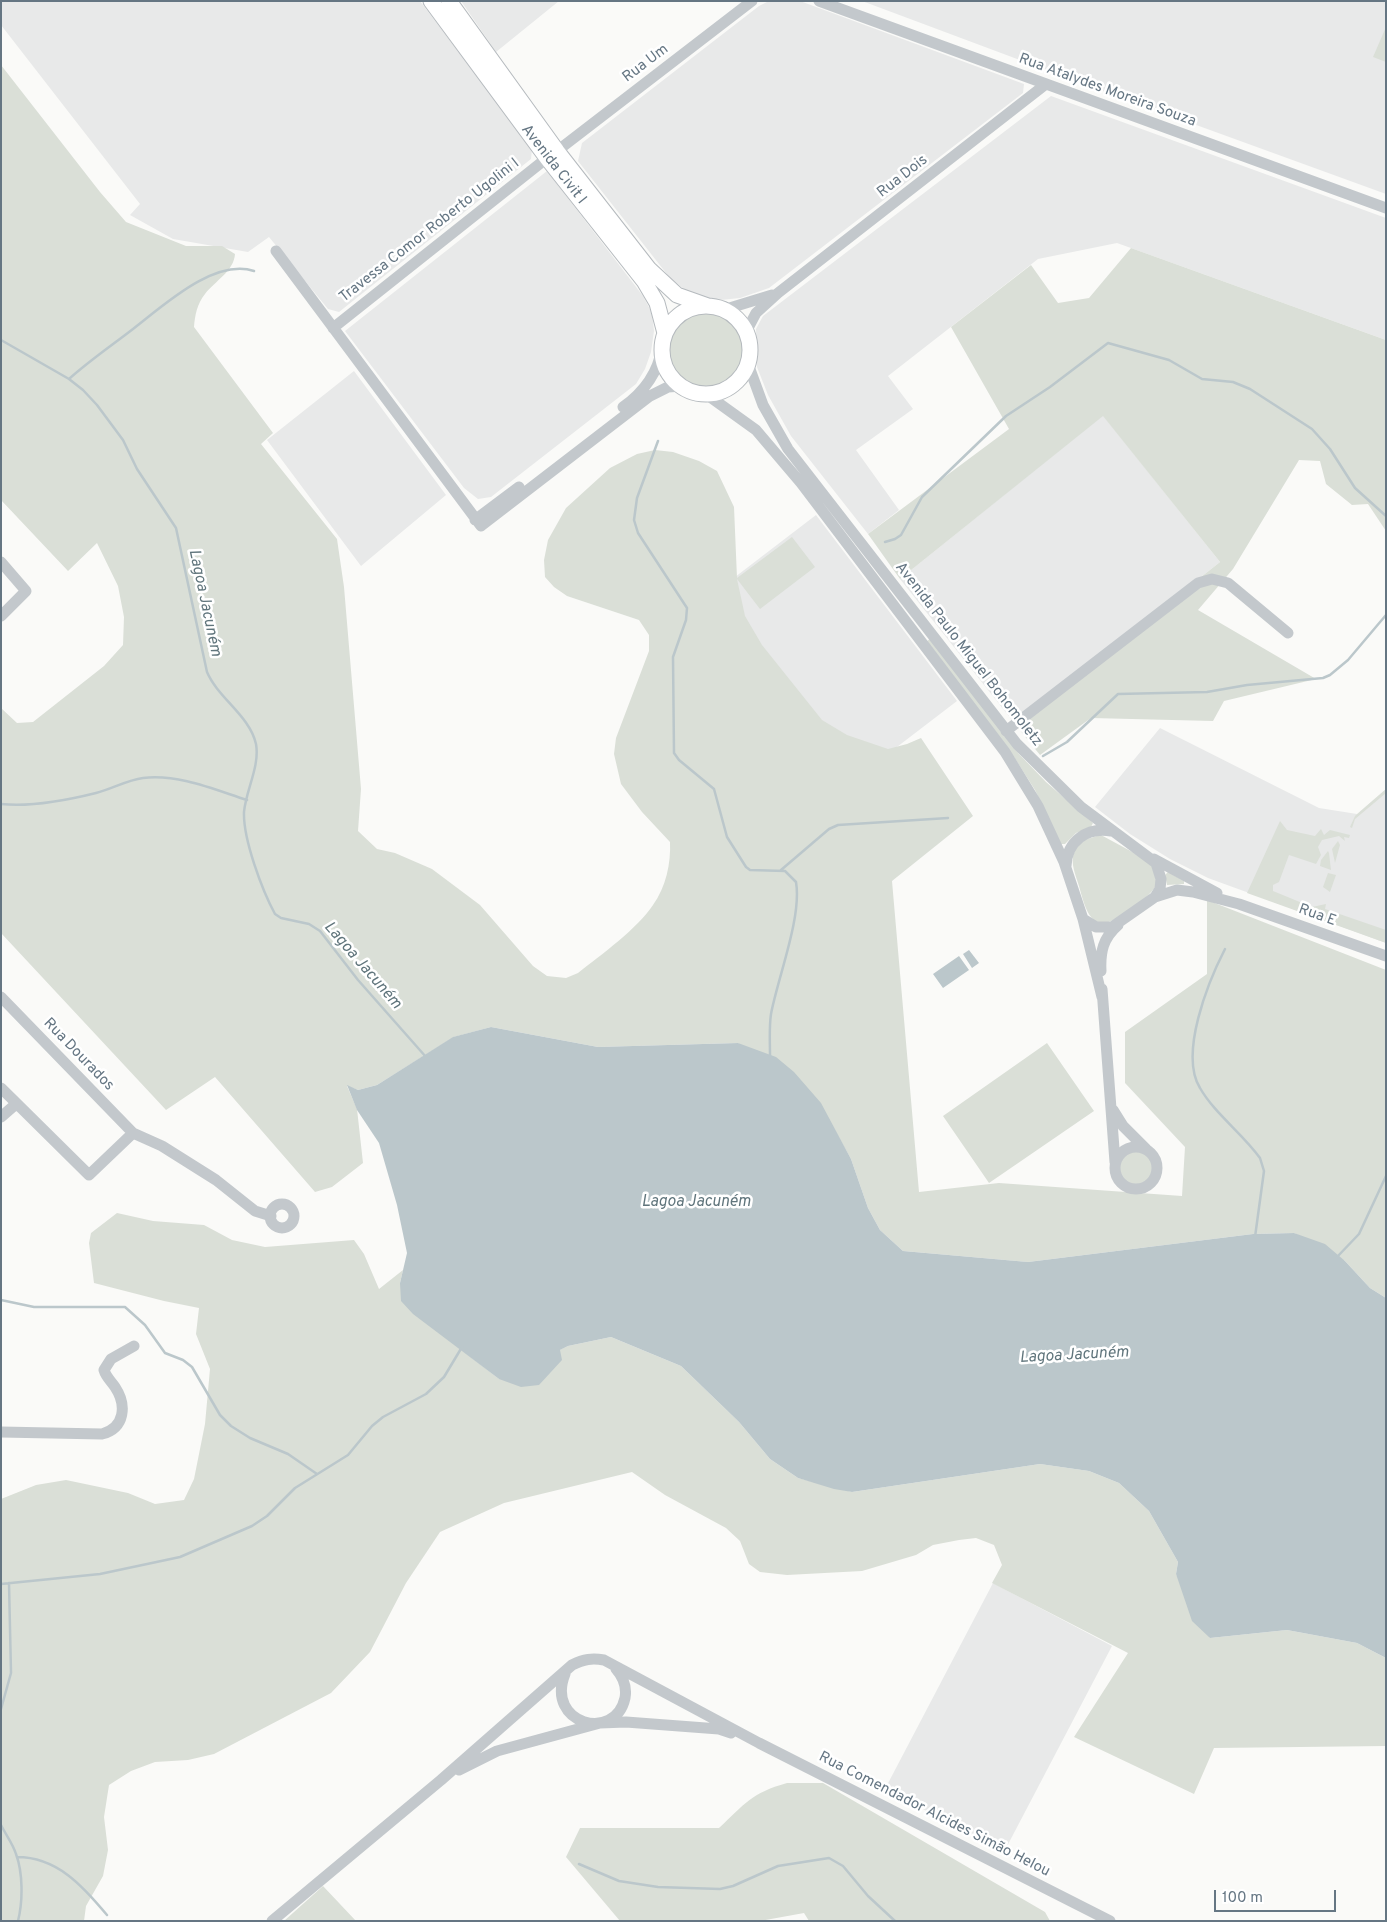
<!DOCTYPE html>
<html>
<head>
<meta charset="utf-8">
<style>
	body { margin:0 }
	#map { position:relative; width:1387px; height:1922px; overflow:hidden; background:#fafaf8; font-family:Overpass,sans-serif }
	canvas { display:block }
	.frame { position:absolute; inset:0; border:2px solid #657683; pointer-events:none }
	.scale { position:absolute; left:1214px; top:1890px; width:122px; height:22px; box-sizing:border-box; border:2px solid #657683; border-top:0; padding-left:6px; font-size:15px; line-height:18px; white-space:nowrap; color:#657683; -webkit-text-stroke:4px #fff; paint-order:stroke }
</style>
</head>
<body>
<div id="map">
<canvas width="1387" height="1922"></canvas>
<div class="frame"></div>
<div class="scale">100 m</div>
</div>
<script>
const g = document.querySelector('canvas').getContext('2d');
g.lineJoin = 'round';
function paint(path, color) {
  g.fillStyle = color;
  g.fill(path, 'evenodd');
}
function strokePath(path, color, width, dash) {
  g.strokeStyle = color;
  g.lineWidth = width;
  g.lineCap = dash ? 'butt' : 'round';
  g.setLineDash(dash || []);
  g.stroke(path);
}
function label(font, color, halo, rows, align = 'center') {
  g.font = font + ' Overpass,sans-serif';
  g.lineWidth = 5;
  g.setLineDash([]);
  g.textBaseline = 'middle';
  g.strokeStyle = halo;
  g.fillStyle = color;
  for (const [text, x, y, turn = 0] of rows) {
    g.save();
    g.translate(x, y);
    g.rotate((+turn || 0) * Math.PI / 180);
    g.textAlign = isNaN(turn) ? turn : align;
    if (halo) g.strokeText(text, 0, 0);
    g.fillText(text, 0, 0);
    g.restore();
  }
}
paint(new Path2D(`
	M1,1H420L532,149L531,159L339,312L328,309L269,237L248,252L173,239L130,215L140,204L1,25Z
	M461,1H559L496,52Z
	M769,1H800L1024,84L1023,93L769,288L740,298L721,300L701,297L688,292L670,278L578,161L582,143L759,6Z
	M862,1H1386V194L1100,90Z
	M1051,96L1386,218V340L1117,243L1038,259L888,376L913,409L856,450L899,510L868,534L791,436L768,395L757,367L756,329L763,316Z
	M547,171L643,296L652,313L654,331L651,352L645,369L636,384L491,497L478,499L464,488L345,331Z
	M354,371L446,495L361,566L267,440Z
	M1103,415L1220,562L1015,724L900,579Z
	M816,515L957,701L846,786L705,600Z
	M1160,728L1319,808L1357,814L1386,789V943L1208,878L1170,859L1130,834L1095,807Z
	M993,1583L1112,1646L1004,1852L885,1789Z`), '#e8e9e9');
paint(new Path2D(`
	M1386,27V62L1373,57Z
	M1,65L100,192L126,222L186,246H222L235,254C234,271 215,281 205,294C197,304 195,315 194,327L273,433L261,444L337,539L344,587L361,789L358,831L377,849L395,853L432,869L480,905L533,966L547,976L566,978L578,973C601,955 638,928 653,905C666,887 671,863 670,842L642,812L621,784L614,754L616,738L649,651V635L639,620L567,596L554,587L545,577L544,560L548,540L566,508L610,468L637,454L655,450L673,452L699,461L717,471L734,507L737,578L792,537L815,567L760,609L737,579L745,616L762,645L822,720L847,735L888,749L907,744L921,738L973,816L892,881L919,1192L999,1183L1182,1196L1185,1147L1125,1083V1032L1207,974V900L1386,970V1298L1370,1288L1345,1261L1294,1233L1253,1234L1028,1262L903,1251L880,1230L868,1208L851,1159L833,1127L738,1043L598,1047L491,1027L454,1037L377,1085L358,1090L347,1086L357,1109L363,1163L332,1187L315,1192L215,1077L166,1110L1,933V708L17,723L33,722L104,666L123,645L124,617L118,586L97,543L68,571L1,500Z
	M1131,248L1386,340V531L1368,504L1352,505L1326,484L1320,461L1299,460L1233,569L1198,610L1316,679L1224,701L1213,721L1091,718L1040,755L1015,724L1220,562L1103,416L900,579L868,534L1009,429L951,327L1031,265L1058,303L1089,298Z
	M669 350a37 37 0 1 1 74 0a37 37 0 1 1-74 0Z
	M930,639L1019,754L1046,782L1093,823L1091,827L1076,833L1065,844H1061L1035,790L1014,757L927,641Z
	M1386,789V793L1355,819L1352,828L1350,827L1355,816Z
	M1280,821L1287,830L1315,836L1321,829L1324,835L1330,830L1350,835L1349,838L1344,837L1345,841L1339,836L1322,840L1318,847L1321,855L1316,864L1289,855L1279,882L1273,885V891L1312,907L1326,904L1325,909L1386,930V943L1247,893Z
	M1101,835L1149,861L1152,865L1157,884C1150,896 1140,902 1129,910C1095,936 1088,920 1079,886C1076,876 1070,863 1074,853C1079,840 1090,838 1101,835Z
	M1338,841L1340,845L1335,863L1332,849Z
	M1328,851L1329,853L1331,870L1320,866L1321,860Z
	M1168,872L1184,881V884L1167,885L1165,875Z
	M1328,873L1336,875L1330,892L1323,887Z
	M1047,1043L1094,1111L989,1183L943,1116Z
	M1117 1168a19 19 0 1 1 38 0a19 19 0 1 1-38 0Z
	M117,1213L153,1221L204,1225L232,1240L265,1247L354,1240L364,1254L379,1289L403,1270L400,1283L435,1329L499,1379L568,1346L611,1337L681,1366L739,1422L770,1459L798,1478L852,1492L1040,1464L1089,1471L1119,1483L1149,1511L1178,1562L1176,1574L1210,1638L1287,1630L1357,1643L1386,1658V1746L1214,1748L1194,1794L1074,1737L1128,1653L992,1583L1002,1565L994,1545L976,1538L959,1540L933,1545L916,1555L862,1571L787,1575L760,1572L749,1564L740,1541L726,1528L665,1495L632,1472L504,1503L440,1532L406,1583L370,1652L331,1693L214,1754L188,1760L155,1762L131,1771L109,1785L104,1817L108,1850L103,1876L86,1906L84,1921H1V1499L36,1485L66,1480L128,1493L155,1504L184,1500L194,1479L205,1424L210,1369L196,1334L199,1308L164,1301L94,1283L89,1243L91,1233Z
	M787,1783H823L1045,1912L1050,1921H809L804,1913L760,1921H620L566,1857L580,1828H719C745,1804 751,1793 787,1783Z
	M323,1886L356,1921H284Z`), '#dadfd7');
paint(new Path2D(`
	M969,950L979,963L972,968L963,954Z
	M959,956L969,970L943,988L933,974Z
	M491,1027L598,1047L738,1043L776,1057L794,1072L821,1103L851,1159L868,1208L880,1230L903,1251L1028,1262L1253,1234L1294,1233L1325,1244L1345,1261L1370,1288L1386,1298V1658L1357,1643L1287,1630L1210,1638L1192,1621L1176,1574L1178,1562L1149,1511L1119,1483L1089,1471L1040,1464L852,1492L834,1489L798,1478L770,1459L739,1422L681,1366L611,1337L568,1346L560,1350L562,1360L539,1385L521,1387L499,1379L413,1314L401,1301L400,1283L407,1253L397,1205L379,1143L357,1110L347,1085L358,1090L377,1085L453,1037Z`), '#bbc7cb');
strokePath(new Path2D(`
	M1,340L69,379L83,390L97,405L123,440L137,469L176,528L207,672C218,698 250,716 256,744C260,766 246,790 244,812C243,839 262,890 275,914L281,918L309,924L320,931L358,980L426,1057
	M69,379C89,361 111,346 133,329C163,306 214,258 254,271
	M658,441L637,498L634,520L638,533L687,608L686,620L673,657L674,753L679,760L714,789L727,837L746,867L750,870L785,871L796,882C802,917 778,977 771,1014C769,1027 770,1042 770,1056
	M885,542L895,539L901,535L922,497L1006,416L1050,387L1108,343L1169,360L1202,379L1233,382L1250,389L1312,429L1330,449L1355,488L1386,516
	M1043,756L1067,742L1118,694L1207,692L1247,685L1323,678L1330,675L1348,660L1386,615
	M1,804C29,807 68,800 96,793C112,789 127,780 143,778C179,774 213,789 247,800
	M781,870L829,829L838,825L948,818
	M1225,949C1208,982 1179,1054 1200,1088C1215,1114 1242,1133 1260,1158L1264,1171L1255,1237
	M1337,1257L1359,1234L1386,1176
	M1,1300L34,1307H125L145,1325L165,1353L183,1360L192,1367L220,1415L231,1426L250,1438L288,1454L317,1474
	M1,1584L100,1574L180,1557L252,1526L267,1516L295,1488L348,1455L372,1426L383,1417L426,1394L444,1377L462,1347
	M1,1709L11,1673L9,1583
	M1,1825C6,1835 13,1844 16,1854C23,1873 23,1901 18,1921
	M17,1857C57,1857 83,1886 107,1915
	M579,1864L619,1881L658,1887L720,1889L733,1886L778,1866L829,1858L843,1866L868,1896L895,1921`), '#bbc7cb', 2.5);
const major = new Path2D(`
	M431,1L547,158L644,281L657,303L665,333
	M449,1L557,151L649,269L677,295L708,306
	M662 350a44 44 0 1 1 88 0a44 44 0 1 1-88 0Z`);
strokePath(major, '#b5babe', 17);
strokePath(new Path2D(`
	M819,1L1386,208
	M557,151L752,1
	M276,251L481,526L650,396L668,387L682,386
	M723,310L772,295
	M333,328L547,158
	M746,332L756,313L778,293L1046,84
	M748,364L763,405L788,449L1017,744L1081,807L1156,863L1161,879L1160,889L1155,897L1112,927H1096L1083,919
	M706,394L756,430L801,483L1005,752L1038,806L1064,862L1083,919L1102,997
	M623,407C644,392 658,373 662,348
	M475,520L519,487
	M1,562L26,591L1,616
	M1006,731L1198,583L1212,579L1228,583L1288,633
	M1154,859L1217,893
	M1066,866C1067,841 1087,827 1111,831
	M1155,897L1177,890L1193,892L1239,904L1386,956
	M1101,971C1100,952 1103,938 1118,925
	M1102,989L1115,1162
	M1,997L133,1133L162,1146L216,1180L255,1211L271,1216
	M1,1088L89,1175L133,1133
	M1113,1110L1123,1126L1146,1149
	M1,1117L16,1104
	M1115 1168a21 21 0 1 1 42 0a21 21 0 1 1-42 0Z
	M270 1216a12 12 0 1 1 24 0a12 12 0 1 1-24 0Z
	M1,1432L102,1434C125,1428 127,1405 115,1387C111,1381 106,1377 104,1370L111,1359L134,1346
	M565,1674C545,1724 615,1743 625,1698C627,1687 623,1677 616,1669
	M459,1770L497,1751L600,1723L626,1722L719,1729L731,1733
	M272,1921L441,1780L572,1665C584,1659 592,1658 604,1660L759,1743L1110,1921`), '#c3c8cc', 11);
strokePath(major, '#fff', 15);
label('15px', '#657683', '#fff', [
	["Rua Um",646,64,-37],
	["Rua Atalydes Moreira Souza",1107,91,20],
	["Avenida Civit I",553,165,52],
	["Rua Dois",903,177,-38],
	["Travessa Comor Roberto Ugolini I",430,231,-38],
	["Avenida Paulo Miguel Bohomoletz",968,655,52],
	["Rua E",1317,916,20],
	["Rua Dourados",78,1055,46],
	["Rua Comendador Alcides Simão Helou",934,1815,27]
]);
label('italic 16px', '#60757c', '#fff', [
	["Lagoa Jacuném",204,603,78],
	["Lagoa Jacuném",362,966,49],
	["Lagoa Jacuném",696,1203],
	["Lagoa Jacuném",1074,1356,-3]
]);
</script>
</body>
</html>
